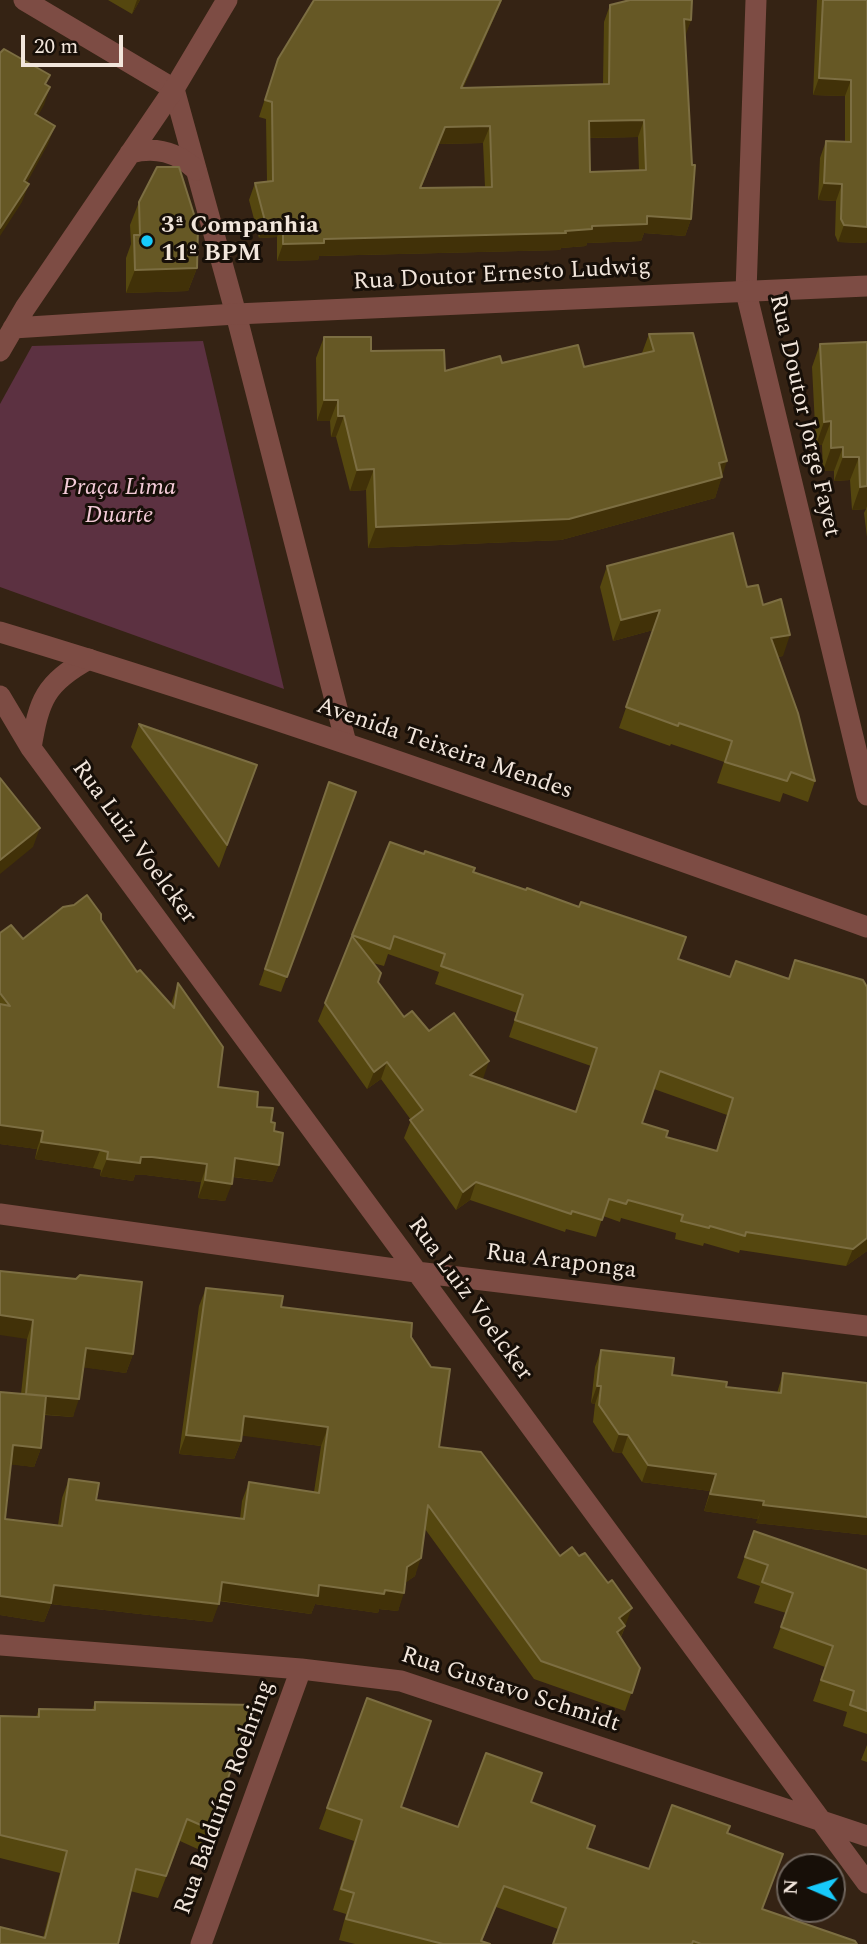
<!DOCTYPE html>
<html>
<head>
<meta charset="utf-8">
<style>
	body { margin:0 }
	#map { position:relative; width:867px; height:1944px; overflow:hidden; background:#352314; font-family:Spectral,serif }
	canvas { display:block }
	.north { position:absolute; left:776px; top:1853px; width:70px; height:70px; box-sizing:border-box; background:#170f08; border:2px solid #6f655d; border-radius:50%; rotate:273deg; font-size:19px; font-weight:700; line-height:28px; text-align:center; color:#f2e6dc }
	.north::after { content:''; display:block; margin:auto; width:24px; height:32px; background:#17cafb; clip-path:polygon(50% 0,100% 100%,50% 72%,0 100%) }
	.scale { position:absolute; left:21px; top:35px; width:102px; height:32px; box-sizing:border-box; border:4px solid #f2e6dc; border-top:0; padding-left:9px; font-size:21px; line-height:24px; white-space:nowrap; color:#f2e6dc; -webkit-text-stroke:5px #170f08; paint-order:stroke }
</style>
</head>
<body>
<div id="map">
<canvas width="867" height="1944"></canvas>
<div class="north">N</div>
<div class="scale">20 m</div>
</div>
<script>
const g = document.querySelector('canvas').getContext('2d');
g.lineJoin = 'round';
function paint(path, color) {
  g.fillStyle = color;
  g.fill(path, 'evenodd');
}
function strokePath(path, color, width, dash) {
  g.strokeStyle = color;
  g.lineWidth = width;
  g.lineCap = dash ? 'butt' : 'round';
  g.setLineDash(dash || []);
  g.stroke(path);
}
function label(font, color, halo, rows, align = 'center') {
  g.font = font + ' Spectral,serif';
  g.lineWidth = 6;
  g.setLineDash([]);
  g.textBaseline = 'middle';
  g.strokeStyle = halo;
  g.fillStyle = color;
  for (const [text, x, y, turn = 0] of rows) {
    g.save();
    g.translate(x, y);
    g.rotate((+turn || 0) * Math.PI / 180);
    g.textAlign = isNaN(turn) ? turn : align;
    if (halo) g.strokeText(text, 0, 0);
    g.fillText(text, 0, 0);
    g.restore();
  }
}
paint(new Path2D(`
	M203,341L284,689L0,587V404L32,346Z`), '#5c3141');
strokePath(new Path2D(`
	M24,0L174,89L236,314L346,743
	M756,0L746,292L867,795
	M0,696L31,748L867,1883
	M31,748C39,700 45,683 89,659
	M0,1214L416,1272L867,1326
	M0,1645L301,1669L401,1681L867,1836
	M201,1944L301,1669`), '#7d4c44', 21);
strokePath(new Path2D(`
	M130,153C156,146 177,152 196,170
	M13,328L236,314L867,286
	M0,351L25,308L174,89L227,0
	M0,632C293,720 579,825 867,927`), '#7d4c44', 21);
paint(new Path2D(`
	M108,0H140L132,14Z
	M314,0H502L463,88L603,84L604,22L610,5L691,20L685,35L691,219L685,236L644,233L641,241L587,243L586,246L561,248L560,250L319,256L318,260L277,261V237L259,238L249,200L255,183L267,182L266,119L259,117L278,59ZM638,137L639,171L590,172L589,138ZM483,143L485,187L421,188L439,144Z
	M817,0H867V239L866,243L838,242L835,235L836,201L818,200L820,158L826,141L845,142V96L813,95Z
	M139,202L197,268L188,291L126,293V258L131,244L130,225Z
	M649,334L722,475L715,498L561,540L368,548L366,490L350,491L336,437H331L330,421H317L316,358L324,337L445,371L502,363L584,367L642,353Z
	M867,342V537L864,513L866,509L852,510L850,480L834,481V471H823L822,445H816L812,367L820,344Z
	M607,566L747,587L763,605L783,656L777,657L815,781L808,802L783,793L780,802L717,783L724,762L671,744L670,746L619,728L653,630L613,641L600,587Z
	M139,724L257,765L219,868L131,747Z
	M329,782L356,792L281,992L259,985Z
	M390,842L473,872L678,959L730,977L736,961L788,979L795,960L867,987V1251L846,1266L740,1250L739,1253L704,1243L703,1246L675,1239L676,1233L621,1218L620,1222L603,1216L596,1237L566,1229L565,1232L470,1200L456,1210L404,1138L411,1120L381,1079L367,1089L318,1021ZM388,954L439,972L435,984L517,1013L509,1037L591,1066L575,1111L482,1079L429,1031L404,1017L378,982L373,963L384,966ZM654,1089L727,1115L716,1151L666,1137L642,1123Z
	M101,920L137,972L171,1004L178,983L218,1087L257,1107L271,1122L274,1131L279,1165L272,1182L233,1177L225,1201L198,1198L201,1182L146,1175H135L133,1181L100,1176L101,1170L93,1168L35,1159L37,1149L0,1144V933L23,939Z
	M0,1271L133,1354L126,1373L84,1367L73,1417L45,1415L41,1448L34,1467L11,1464L5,1519L58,1525L62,1498L69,1479L96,1500L240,1519L242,1501L249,1482L314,1492L321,1446L242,1435L241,1441L234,1459L179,1454L199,1306L206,1288L281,1307L411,1337L439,1447L560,1556L625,1627L621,1637L640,1668L625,1711L534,1679L425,1529L415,1576L406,1582L398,1611L379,1609L378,1613L315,1604L311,1614L219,1601L212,1622L51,1604L44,1622L0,1615V1392L21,1394L27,1339Z
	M601,1350L672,1375L726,1387L777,1393L783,1373L867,1383V1535L756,1523L758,1519L704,1511L710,1491L642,1482L622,1453L613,1452L593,1422L595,1404L591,1403L595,1367Z
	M754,1531L867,1570V1734L843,1726L847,1712L813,1701L825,1667L773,1648L786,1613L754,1603L760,1586L737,1578Z
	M367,1698L401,1807L458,1827L532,1802L587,1848L649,1869L727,1833L762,1909L857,1944H553L558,1929L496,1907L482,1941L490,1944H355L339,1940L346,1914L333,1910L354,1841L319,1829Z
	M95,1702L254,1705L202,1851L180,1841L158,1898L130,1891L118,1944L43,1938L60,1873L0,1858V1716L36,1717L39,1709L92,1710Z
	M867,1745V1762L861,1760Z`), '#55470f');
paint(new Path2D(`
	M137,0H140L132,14Z
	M501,0H502L455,105L461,88Z
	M684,19L691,20L685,37Z
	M819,78L851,80L845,96L813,95Z
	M50,87L44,105L29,132L35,114Z
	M644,120L638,137L583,138L589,121Z
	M55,126L48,144L18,199L24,181Z
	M490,126L483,143L439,144L414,205L445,127Z
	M824,183L842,184L836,201L818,200Z
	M29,184L22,202L0,236V228Z
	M647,216L691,219L685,236L644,233L641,241L587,243L586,246L561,248L560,250L319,256L318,260L277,261L283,244L324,239L565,231Z
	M283,220L277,237L259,238L265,221Z
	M844,225L867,227V239L866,243L838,242Z
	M197,268L188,291L126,293L135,270Z
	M324,400H338L330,421H317Z
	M338,416H344L336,437H331Z
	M831,421L822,445H816L824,422Z
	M843,447L834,471H823L831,448Z
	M843,457H859L850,480L834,481Z
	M727,461L715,498L561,540L368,548L376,527L719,463Z
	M374,469L366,490L350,491L357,470Z
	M867,486V506L866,509L852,510L860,487Z
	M660,610L653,630L613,641L621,620Z
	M790,635L783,656L763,659L771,638Z
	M40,828L33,847L0,874V860Z
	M489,1061L483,1079L470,1075Z
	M387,1062L381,1079L367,1089L374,1072Z
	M0,1125L43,1131L37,1149L0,1144Z
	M41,1142L100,1150L93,1168L35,1159Z
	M152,1157L207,1164L201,1182L146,1175H135L133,1181L100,1176L107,1159Z
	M235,1158L279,1165L272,1182L228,1176Z
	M205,1180L232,1184L225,1201L198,1198Z
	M476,1182L470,1200L456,1210L463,1192Z
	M867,1238V1251L846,1266L853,1249Z
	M0,1315L33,1320L27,1339L0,1335Z
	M86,1348L133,1354L126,1373L80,1367Z
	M597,1386H601L595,1404L591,1403Z
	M26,1394L79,1399L73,1417L19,1412Z
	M244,1416L328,1427L321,1446L237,1435Z
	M619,1434L628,1435L622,1453L613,1452Z
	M186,1435L241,1441L234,1459L179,1454Z
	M13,1445L41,1448L34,1467L6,1464Z
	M648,1465L716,1474L710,1491L642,1482Z
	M710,1494L764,1501L758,1519L704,1511Z
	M763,1505L867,1517V1535L756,1523Z
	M421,1558L415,1576L401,1586L407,1567Z
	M222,1582L319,1585L404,1593L398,1611L379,1609L378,1613L315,1604L311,1614L216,1600Z
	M54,1585L219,1604L212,1622L51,1604L44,1622L0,1615V1596Z
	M632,1608L618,1644L610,1650L619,1618Z`), '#413108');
const building = new Path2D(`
	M314,0H501L461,88L609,84L610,5L630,0H692L691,20L684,19L692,165H695L691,219L647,216V224L592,226V229L565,231L566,233L324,239V243L283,244V220L265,221L255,183L273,181L272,102L265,100L278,59ZM644,120L646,170L590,172L589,121ZM490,126L492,187L420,188L445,127Z
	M823,0H867V227L844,225L841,219L842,184L824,183L826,141L851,142V80L819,78Z
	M4,49L50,75L45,84L50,87L35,114L55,126L24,181L29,184L0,228V53Z
	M157,167H179L198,227L197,268L135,270L134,235H140L139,202Z
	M693,333L727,461L719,463L722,477L569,519L376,527L374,469L357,470L344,416H338V400H324V337H371V351L444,350L445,371L500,356L502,363L578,345L584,367L654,351L649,334Z
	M867,342V486L860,487L859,457H843V447L831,448V421L824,422L820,344Z
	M733,533L747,587L758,585L763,605L781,599L790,635L771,638L798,713L815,781L791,772L787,781L725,762L732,741L679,723L678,726L626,707L660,610L621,620L607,566Z
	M139,724L257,765L227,845Z
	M0,778L40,828L0,860Z
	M329,782L356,792L287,977L265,969Z
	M390,842L424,854L425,851L475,868L473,872L526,890L527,888L579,907L581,902L686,937L678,959L730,977L736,961L789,979L795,960L863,980L867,987V1238L853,1249L746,1232L745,1236L710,1226L709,1228L681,1221L683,1215L628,1200L626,1204L609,1199L602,1220L572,1211L571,1214L476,1182L463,1192L410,1120L423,1110L387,1062L374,1072L325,1003L352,936L381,973L378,982L404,1017L412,1011L429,1031L454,1013L489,1061L470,1075L576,1112L597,1048L515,1020L523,995L441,966L445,954L394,936L390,949L352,935ZM660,1071L733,1098L717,1151L666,1137L668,1131L642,1123Z
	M87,895L101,914V920L137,972L140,970L174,1008L178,983L223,1047L218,1087L258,1092L257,1107L273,1108L271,1122L275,1123L274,1131L283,1133L279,1165L235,1158L232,1184L205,1180L207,1164L152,1157H141L140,1163L107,1159L108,1152L100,1150L41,1142L43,1131L0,1125V1004L10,1006L0,993V933L11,925L23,939L63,907L74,905Z
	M0,1271L76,1279L80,1275L142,1282L133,1354L86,1348L79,1399L26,1394L33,1320L0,1315Z
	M206,1288L283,1296L281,1307L412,1323L411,1337L431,1367L450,1369L439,1447L481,1452L560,1556L572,1547L579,1556L585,1553L608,1583L612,1580L632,1608L619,1618L625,1626L617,1632L640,1668L632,1693L541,1661L428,1505L421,1558L407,1567L404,1593L385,1590L384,1594L319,1585L318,1596L222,1582L219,1604L54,1585L51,1603L0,1596V1392L46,1396L41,1448L13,1445L5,1519L62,1526L69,1479L99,1483L96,1500L244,1519L249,1482L319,1493L328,1427L244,1416L241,1441L186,1435Z
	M601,1350L674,1358L672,1375L727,1382L726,1387L781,1393L783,1373L867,1383V1517L763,1505L764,1501L710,1494L716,1474L648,1465L628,1435L619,1434L599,1405L601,1386H597Z
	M754,1531L867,1570V1711L850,1705L854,1691L821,1680L833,1646L781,1627L793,1593L762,1582L768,1565L745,1557Z
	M367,1698L431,1721L401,1807L458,1827L486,1753L542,1773L531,1802L595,1826L587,1848L649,1869L672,1805L730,1826L727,1833L783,1854L762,1909L855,1941L857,1944H701L693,1941L692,1944H553L566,1908L504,1886L481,1941L490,1944H443L346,1919L354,1893L341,1889L362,1820L327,1808Z
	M95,1702L254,1705L210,1829L187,1819L166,1876L136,1869L118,1944H0V1927L45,1938L67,1851L0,1835V1716L39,1717V1709L95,1710Z`);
paint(building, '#665825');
strokePath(building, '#7c6e42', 2);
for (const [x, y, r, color] of [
	[147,241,7,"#17cafb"]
]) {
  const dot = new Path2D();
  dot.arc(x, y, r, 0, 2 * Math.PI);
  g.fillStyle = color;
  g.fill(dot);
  strokePath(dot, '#170f08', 2.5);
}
label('bold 24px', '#f2e6dc', '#170f08', [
	["3ª Companhia",161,227],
	["11º BPM",161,255]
], 'left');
label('24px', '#f2e6dc', '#170f08', [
	["Rua Doutor Ernesto Ludwig",502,276,-3],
	["Rua Doutor Jorge Fayet",803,416,77],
	["Avenida Teixeira Mendes",444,750,19],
	["Rua Luiz Voelcker",133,843,54],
	["Rua Araponga",561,1263,7],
	["Rua Luiz Voelcker",469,1300,54],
	["Rua Gustavo Schmidt",510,1691,18],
	["Rua Balduíno Roehring",226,1798,-70]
]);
label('italic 24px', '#f4cbd8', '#170f08', [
	["Praça Lima",119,489],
	["Duarte",119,517]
]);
</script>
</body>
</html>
